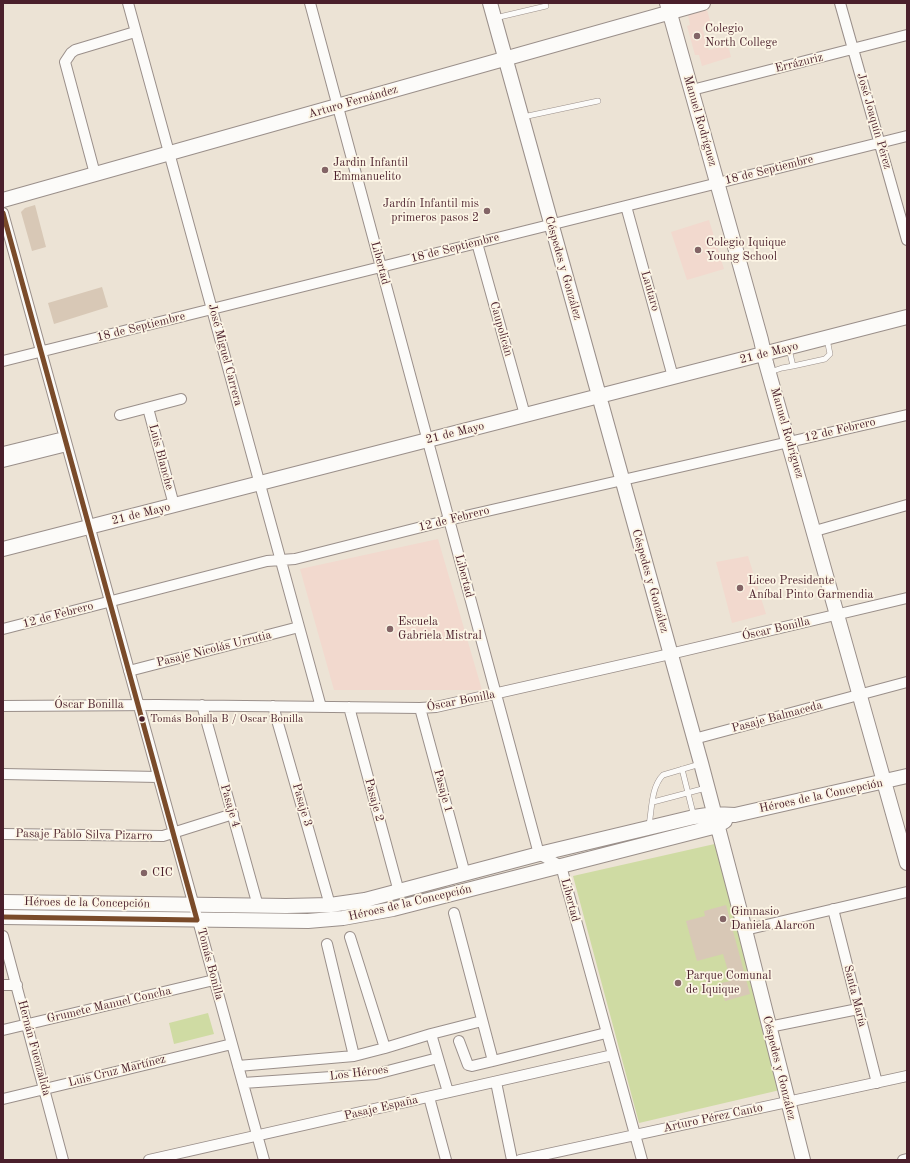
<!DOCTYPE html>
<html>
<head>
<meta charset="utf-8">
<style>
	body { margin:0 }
	#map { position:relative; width:910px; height:1163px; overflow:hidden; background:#ece3d5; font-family:"Old Standard TT",serif }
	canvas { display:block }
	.frame { position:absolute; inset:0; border:4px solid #4a1f2b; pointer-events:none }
</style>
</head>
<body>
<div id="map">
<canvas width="910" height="1163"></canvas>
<div class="frame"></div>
</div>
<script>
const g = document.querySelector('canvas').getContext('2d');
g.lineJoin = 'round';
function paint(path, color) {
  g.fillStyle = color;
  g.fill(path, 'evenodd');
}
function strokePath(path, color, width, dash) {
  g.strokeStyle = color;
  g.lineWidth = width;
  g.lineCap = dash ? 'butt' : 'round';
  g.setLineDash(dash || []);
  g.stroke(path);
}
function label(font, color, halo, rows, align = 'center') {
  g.font = font + ' "Old Standard TT",serif';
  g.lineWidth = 3.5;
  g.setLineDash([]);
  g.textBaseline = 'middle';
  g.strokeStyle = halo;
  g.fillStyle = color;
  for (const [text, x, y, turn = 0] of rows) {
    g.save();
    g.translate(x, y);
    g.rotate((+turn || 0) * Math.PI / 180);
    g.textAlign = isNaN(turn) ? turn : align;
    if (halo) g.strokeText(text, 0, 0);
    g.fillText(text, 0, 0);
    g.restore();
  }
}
paint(new Path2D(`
	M707,10L711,24L702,27L709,50L728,45L731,57L702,66L699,55H695L687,26L690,25L688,15Z
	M709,220L724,269L687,280L671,232Z
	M438,539L482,690H334L300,569Z
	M748,556L766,614L732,623L716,562Z`), '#f2d9ce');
paint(new Path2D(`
	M719,843L780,1090L639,1123L573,876Z
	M208,1013L214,1034L174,1044L169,1023Z`), '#cfdba3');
paint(new Path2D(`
	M35,205L46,247L32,251L21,212L25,208Z
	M102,287L108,307L54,324L48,303Z
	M726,905L750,994L725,1001L721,983L731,981L723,954L697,961L686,921L705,916L704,911Z`), '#d8c8b6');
const lane = new Path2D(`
	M495,18L546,6
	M523,117L598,101
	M789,349L793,366L825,359L830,354L827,339
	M770,372L782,368L793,366
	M682,769L694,817
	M653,802L706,788
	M649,825C652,809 651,787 663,775L700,764`);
const street = new Path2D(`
	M128,3L321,707
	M310,3L539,854L561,866L642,1160
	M840,3L907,240
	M692,90L907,35
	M95,174L65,62L71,53L75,50L135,32
	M626,206L673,377
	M3,213L264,1160
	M477,243L525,415
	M3,361L907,136
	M148,408L174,505
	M120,415L181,399
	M3,452L64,437
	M3,462L67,446
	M815,531L907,505
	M3,629L267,561L295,559L461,517L907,415
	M129,671L299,627
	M202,705L258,906
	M3,706L157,705L420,708L436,707L670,654L907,598
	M273,706L330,905
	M349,707L399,892
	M420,708L465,874
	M694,739L907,682
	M3,774L158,777
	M3,834L163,836L233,814
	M833,909L877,1083
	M454,913L493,1061L606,1033
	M745,930L907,892
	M3,936L63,1160
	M350,937L385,1048
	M327,944L354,1056
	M3,985H17
	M769,1027L858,1009
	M3,1030L214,980
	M431,1034L438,1058
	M459,1041L468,1065L472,1066L493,1061
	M238,1066L354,1056L385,1048L431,1034L482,1021
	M496,1082L512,1160
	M243,1083L376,1074L438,1058L448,1092
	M429,1097L446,1160
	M3,1099L232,1044
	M149,1160L613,1055
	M520,1160L907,1076
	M903,1160L907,1159`);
const secondary = new Path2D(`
	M490,3L701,763L745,930L803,1160
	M667,3L761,340L766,363L907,863
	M3,200L703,3
	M3,549L907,317
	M3,902L286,906L330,905L365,900L539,854L694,817L714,814L735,815L907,776
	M3,917L308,921L343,918L393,909L717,826L725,821`);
strokePath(lane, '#9a8f8a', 6);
strokePath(street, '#9a8f8a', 12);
strokePath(secondary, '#9a8f8a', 16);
strokePath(lane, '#fcfbf9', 5);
strokePath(street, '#fcfbf9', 10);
strokePath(secondary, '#fcfbf9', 14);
strokePath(new Path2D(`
	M3,213L197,920L3,917`), '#7a4b2a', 5);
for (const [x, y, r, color] of [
	[697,36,4,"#836466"],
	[325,170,4,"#836466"],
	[487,211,4,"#836466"],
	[698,250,4,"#836466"],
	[740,588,4,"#836466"],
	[390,629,4,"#836466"],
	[142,719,3.5,"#4a1f2b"],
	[144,873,4,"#836466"],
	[723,919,4,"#836466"],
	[678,983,4,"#836466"]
]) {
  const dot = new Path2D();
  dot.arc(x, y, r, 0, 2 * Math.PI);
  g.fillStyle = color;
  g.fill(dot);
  strokePath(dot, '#fcf5e5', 1.5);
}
label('11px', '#4a1f2b', '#fcf5e5', [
	["Tomás Bonilla B / Oscar Bonilla",150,719]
], 'left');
label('12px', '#4a1f2b', '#fcf5e5', [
	["Colegio",705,29],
	["North College",705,43],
	["Jardin Infantil",333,163],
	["Emmanuelito",333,177],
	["Jardín Infantil mis",479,204,"right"],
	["primeros pasos 2",479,218,"right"],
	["Colegio Iquique",706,243],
	["Young School",706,257],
	["Liceo Presidente",748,581],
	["Aníbal Pinto Garmendia",748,595],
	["Escuela",398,622],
	["Gabriela Mistral",398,636],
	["CIC",152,873],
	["Gimnasio",731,912],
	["Daniela Alarcon",731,926],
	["Parque Comunal",686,976],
	["de Iquique",686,990]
], 'left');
label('12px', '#4a1f2b', '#fcf5e5', [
	["Errázuriz",799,63,-14],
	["Arturo Fernández",353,102,-16],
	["Manuel Rodríguez",700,121,74],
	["José Joaquín Pérez",874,121,74],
	["18 de Septiembre",769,170,-14],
	["18 de Septiembre",455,248,-14],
	["Libertad",380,263,75],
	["Céspedes y González",563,268,74],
	["Lautaro",650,291,74],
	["18 de Septiembre",141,327,-14],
	["Caupolicán",501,329,74],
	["21 de Mayo",769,353,-14],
	["José Miguel Carrera",225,355,75],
	["12 de Febrero",840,430,-13],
	["21 de Mayo",455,433,-14],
	["Manuel Rodríguez",787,433,74],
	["Luis Blanche",161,457,75],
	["21 de Mayo",141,514,-14],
	["12 de Febrero",454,519,-14],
	["Libertad",464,576,75],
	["Céspedes y González",650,581,74],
	["12 de Febrero",58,615,-15],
	["Óscar Bonilla",776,629,-13],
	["Pasaje Nicolás Urrutia",214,649,-14],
	["Óscar Bonilla",461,701,-11],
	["Óscar Bonilla",89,705],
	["Pasaje Balmaceda",777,717,-15],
	["Pasaje 1",443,791,75],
	["Héroes de la Concepción",821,796,-12],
	["Pasaje 2",374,800,75],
	["Pasaje 3",302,805,74],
	["Pasaje 4",230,806,74],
	["Pasaje Pablo Silva Pizarro",84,835,1],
	["Libertad",570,900,75],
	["Héroes de la Concepción",87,903,1],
	["Héroes de la Concepción",410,903,-13],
	["Tomás Bonilla",210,964,75],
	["Santa María",855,996,76],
	["Grumete Manuel Concha",109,1005,-13],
	["Hernán Fuenzalida",34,1048,75],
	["Céspedes y González",779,1068,76],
	["Luis Cruz Martínez",117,1071,-14],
	["Los Héroes",359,1073,-7],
	["Pasaje España",381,1108,-13],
	["Arturo Pérez Canto",713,1118,-12]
]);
</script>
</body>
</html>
